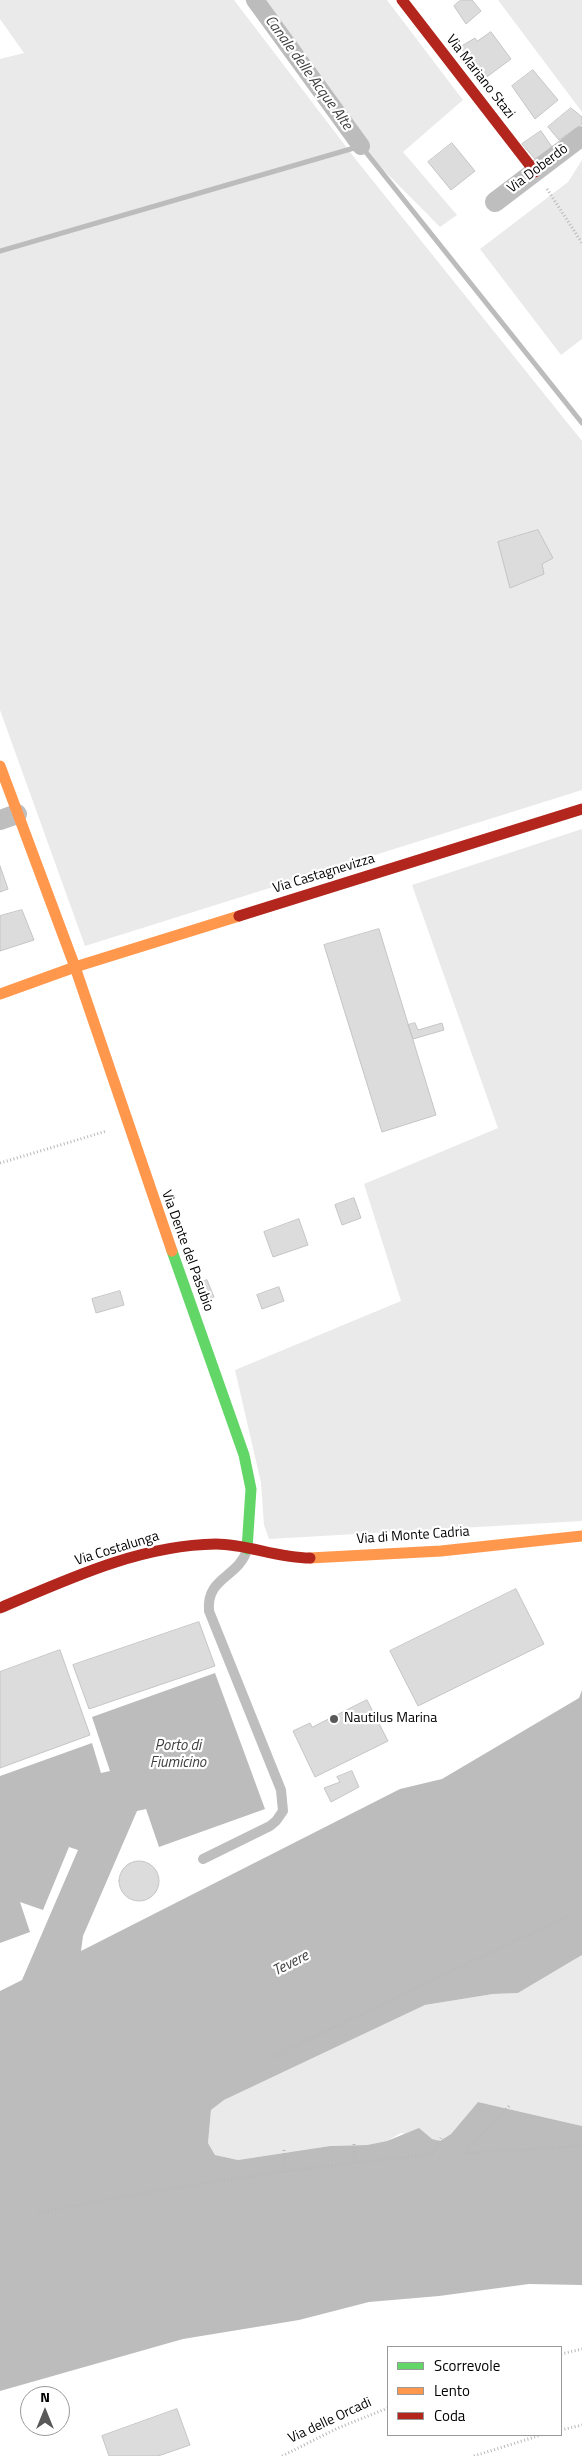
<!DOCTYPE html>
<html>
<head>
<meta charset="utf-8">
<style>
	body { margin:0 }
	#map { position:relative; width:582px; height:2456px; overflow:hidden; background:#fff; font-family:"Titillium Web",sans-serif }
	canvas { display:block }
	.legend { position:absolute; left:387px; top:2346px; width:175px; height:90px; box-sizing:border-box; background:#fff; border:1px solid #999; margin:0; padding:6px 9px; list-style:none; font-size:15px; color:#000 }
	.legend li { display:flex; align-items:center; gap:10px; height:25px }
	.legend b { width:25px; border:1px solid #999 }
	.north { position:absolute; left:20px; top:2386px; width:50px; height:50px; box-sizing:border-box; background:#fff; border:1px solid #999; border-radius:50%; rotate:0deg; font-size:14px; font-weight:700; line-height:20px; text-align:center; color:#000 }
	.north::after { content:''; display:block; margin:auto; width:18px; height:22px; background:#595959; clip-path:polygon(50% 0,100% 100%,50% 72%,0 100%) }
</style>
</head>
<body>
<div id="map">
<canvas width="582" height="2456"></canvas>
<ul class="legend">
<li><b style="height:6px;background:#63d668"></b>Scorrevole</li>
<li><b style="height:6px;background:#ff974d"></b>Lento</li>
<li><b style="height:6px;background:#b3261e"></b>Coda</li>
</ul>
<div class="north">N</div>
</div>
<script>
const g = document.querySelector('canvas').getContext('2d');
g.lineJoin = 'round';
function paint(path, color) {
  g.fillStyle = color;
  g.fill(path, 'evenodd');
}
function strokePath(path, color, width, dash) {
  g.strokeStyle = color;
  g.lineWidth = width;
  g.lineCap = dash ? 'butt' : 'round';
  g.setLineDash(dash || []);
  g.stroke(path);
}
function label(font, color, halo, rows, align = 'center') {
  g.font = font + ' "Titillium Web",sans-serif';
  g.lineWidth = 4.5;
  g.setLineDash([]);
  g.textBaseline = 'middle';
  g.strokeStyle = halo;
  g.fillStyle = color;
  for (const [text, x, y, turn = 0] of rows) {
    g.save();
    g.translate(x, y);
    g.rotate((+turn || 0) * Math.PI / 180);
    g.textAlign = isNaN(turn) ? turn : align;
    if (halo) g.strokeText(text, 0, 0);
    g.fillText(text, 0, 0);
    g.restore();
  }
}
paint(new Path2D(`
	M0,0H234L357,161L578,436L582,441V790L85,946L0,710V59L24,53L0,19Z
	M245,0H387L463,100L403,152L457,215L440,227L333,119Z
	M498,0H582V112Z
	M582,160V339L561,355L480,249L568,182Z
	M582,829V1521L269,1539L264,1525L261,1483L235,1370L401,1301L364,1184L498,1128L412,885Z
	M582,1955V2126L478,2102L451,2134L440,2141L401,2133L387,2141L367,2145L330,2146L238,2160L215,2155L208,2143L211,2110L224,2100L425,2005L493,1994L518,1993Z`), '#eaeaea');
paint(new Path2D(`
	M215,1673L265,1809L159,1847L146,1809L137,1811L83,1936L81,1951L400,1789L442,1779L579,1698L582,1690V1955L518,1993L493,1994L425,2005L224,2100L211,2110L208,2143L215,2155L238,2160L330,2146L367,2145L387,2141L419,2128L432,2139L440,2141L451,2134L478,2102L582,2126V2285L529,2284L439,2296L369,2302L299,2320L183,2339L0,2391V1991L22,1980L78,1850L69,1847L43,1910L20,1902L30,1932L0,1943V1776L92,1743L101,1773L110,1771L92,1717Z`), '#bcbcbc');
strokePath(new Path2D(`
	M0,251L361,146L582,423`), '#bcbcbc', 5);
strokePath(new Path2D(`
	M255,0L361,146`), '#bcbcbc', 18);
const building = new Path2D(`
	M461,0H472L481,11L466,24L454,6Z
	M491,32L511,59L484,79L460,47L475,38L477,41Z
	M533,70L558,100L535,119L512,86Z
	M571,108L582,117V124L559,140L548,127Z
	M541,131L552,147L535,159L522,144Z
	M452,143L475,171L451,190L428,162Z
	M538,530L553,558L542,564L544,574L510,588L498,542Z
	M0,866L8,889L0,892Z
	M22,910L34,940L0,951V916Z
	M379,929L436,1115L382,1132L324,945Z
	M415,1023L418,1030L442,1023L444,1030L413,1039L408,1025Z
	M354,1198L361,1218L342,1225L335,1205Z
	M299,1219L308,1245L273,1257L264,1232Z
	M207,1280L214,1297L202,1302L195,1284Z
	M279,1287L284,1301L262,1309L257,1295Z
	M120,1291L124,1305L96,1313L92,1299Z
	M516,1589L544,1644L418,1706L390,1651Z
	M199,1622L215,1666L89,1709L73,1665Z
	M60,1650L90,1735L0,1768V1672Z
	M367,1700L388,1741L315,1777L293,1731L310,1723L312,1727Z
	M352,1771L359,1787L331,1802L324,1788L340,1782L337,1777Z
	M119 1881a20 20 0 1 1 40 0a20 20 0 1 1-40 0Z
	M177,2409L190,2445L158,2456H109L102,2436Z`);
paint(building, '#dcdcdc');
strokePath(building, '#c5c5c5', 1);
strokePath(new Path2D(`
	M547,189L582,243
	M0,1163L107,1131
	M272,2057L567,1916
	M509,2106L467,2149L466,2153L582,2146
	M354,2144L355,2162
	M284,2150L285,2172
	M38,2213C166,2187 296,2168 427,2155L434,2153L441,2138
	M561,2354L582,2349
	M561,2430L582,2425
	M282,2456L338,2428L388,2408
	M474,2456L541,2435`), '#b8b8b8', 3, [1, 2.5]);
strokePath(new Path2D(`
	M203,1859L270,1826L276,1821L283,1811L281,1790L209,1611C206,1577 238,1578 247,1550`), '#bebebe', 10);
strokePath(new Path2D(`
	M495,202L582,136
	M0,820L17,814`), '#bebebe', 20);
strokePath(new Path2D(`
	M172,1251L244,1455L251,1489L247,1549`), '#63d668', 11);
strokePath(new Path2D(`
	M0,766L75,967L239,916
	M0,994L75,967L172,1251
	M310,1558L441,1551L582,1536`), '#ff974d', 11);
strokePath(new Path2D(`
	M402,0L535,172
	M239,916L582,809
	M0,1608C68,1579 140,1545 216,1544C247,1544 277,1558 310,1558`), '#b3261e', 11);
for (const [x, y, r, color] of [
	[334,1719,5,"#595959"]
]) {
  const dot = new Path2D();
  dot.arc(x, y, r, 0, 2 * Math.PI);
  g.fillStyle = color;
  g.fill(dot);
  strokePath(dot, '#fff', 2);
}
label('14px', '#000', '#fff', [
	["Via Mariano Stazi",480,77,52],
	["Via Doberdò",538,169,-37],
	["Via Castagnevizza",324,874,-17],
	["Via Dente del Pasubio",187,1251,70],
	["Via di Monte Cadria",413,1536,-4],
	["Via Costalunga",117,1549,-17],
	["Via delle Orcadi",330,2421,-25]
]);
label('14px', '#000', '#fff', [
	["Nautilus Marina",344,1719]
], 'left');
label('italic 15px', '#404040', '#fff', [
	["Canale delle Acque Alte",308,73,54],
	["Porto di",178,1746],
	["Fiumicino",178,1763],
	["Tevere",291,1964,-27]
]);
</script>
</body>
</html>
